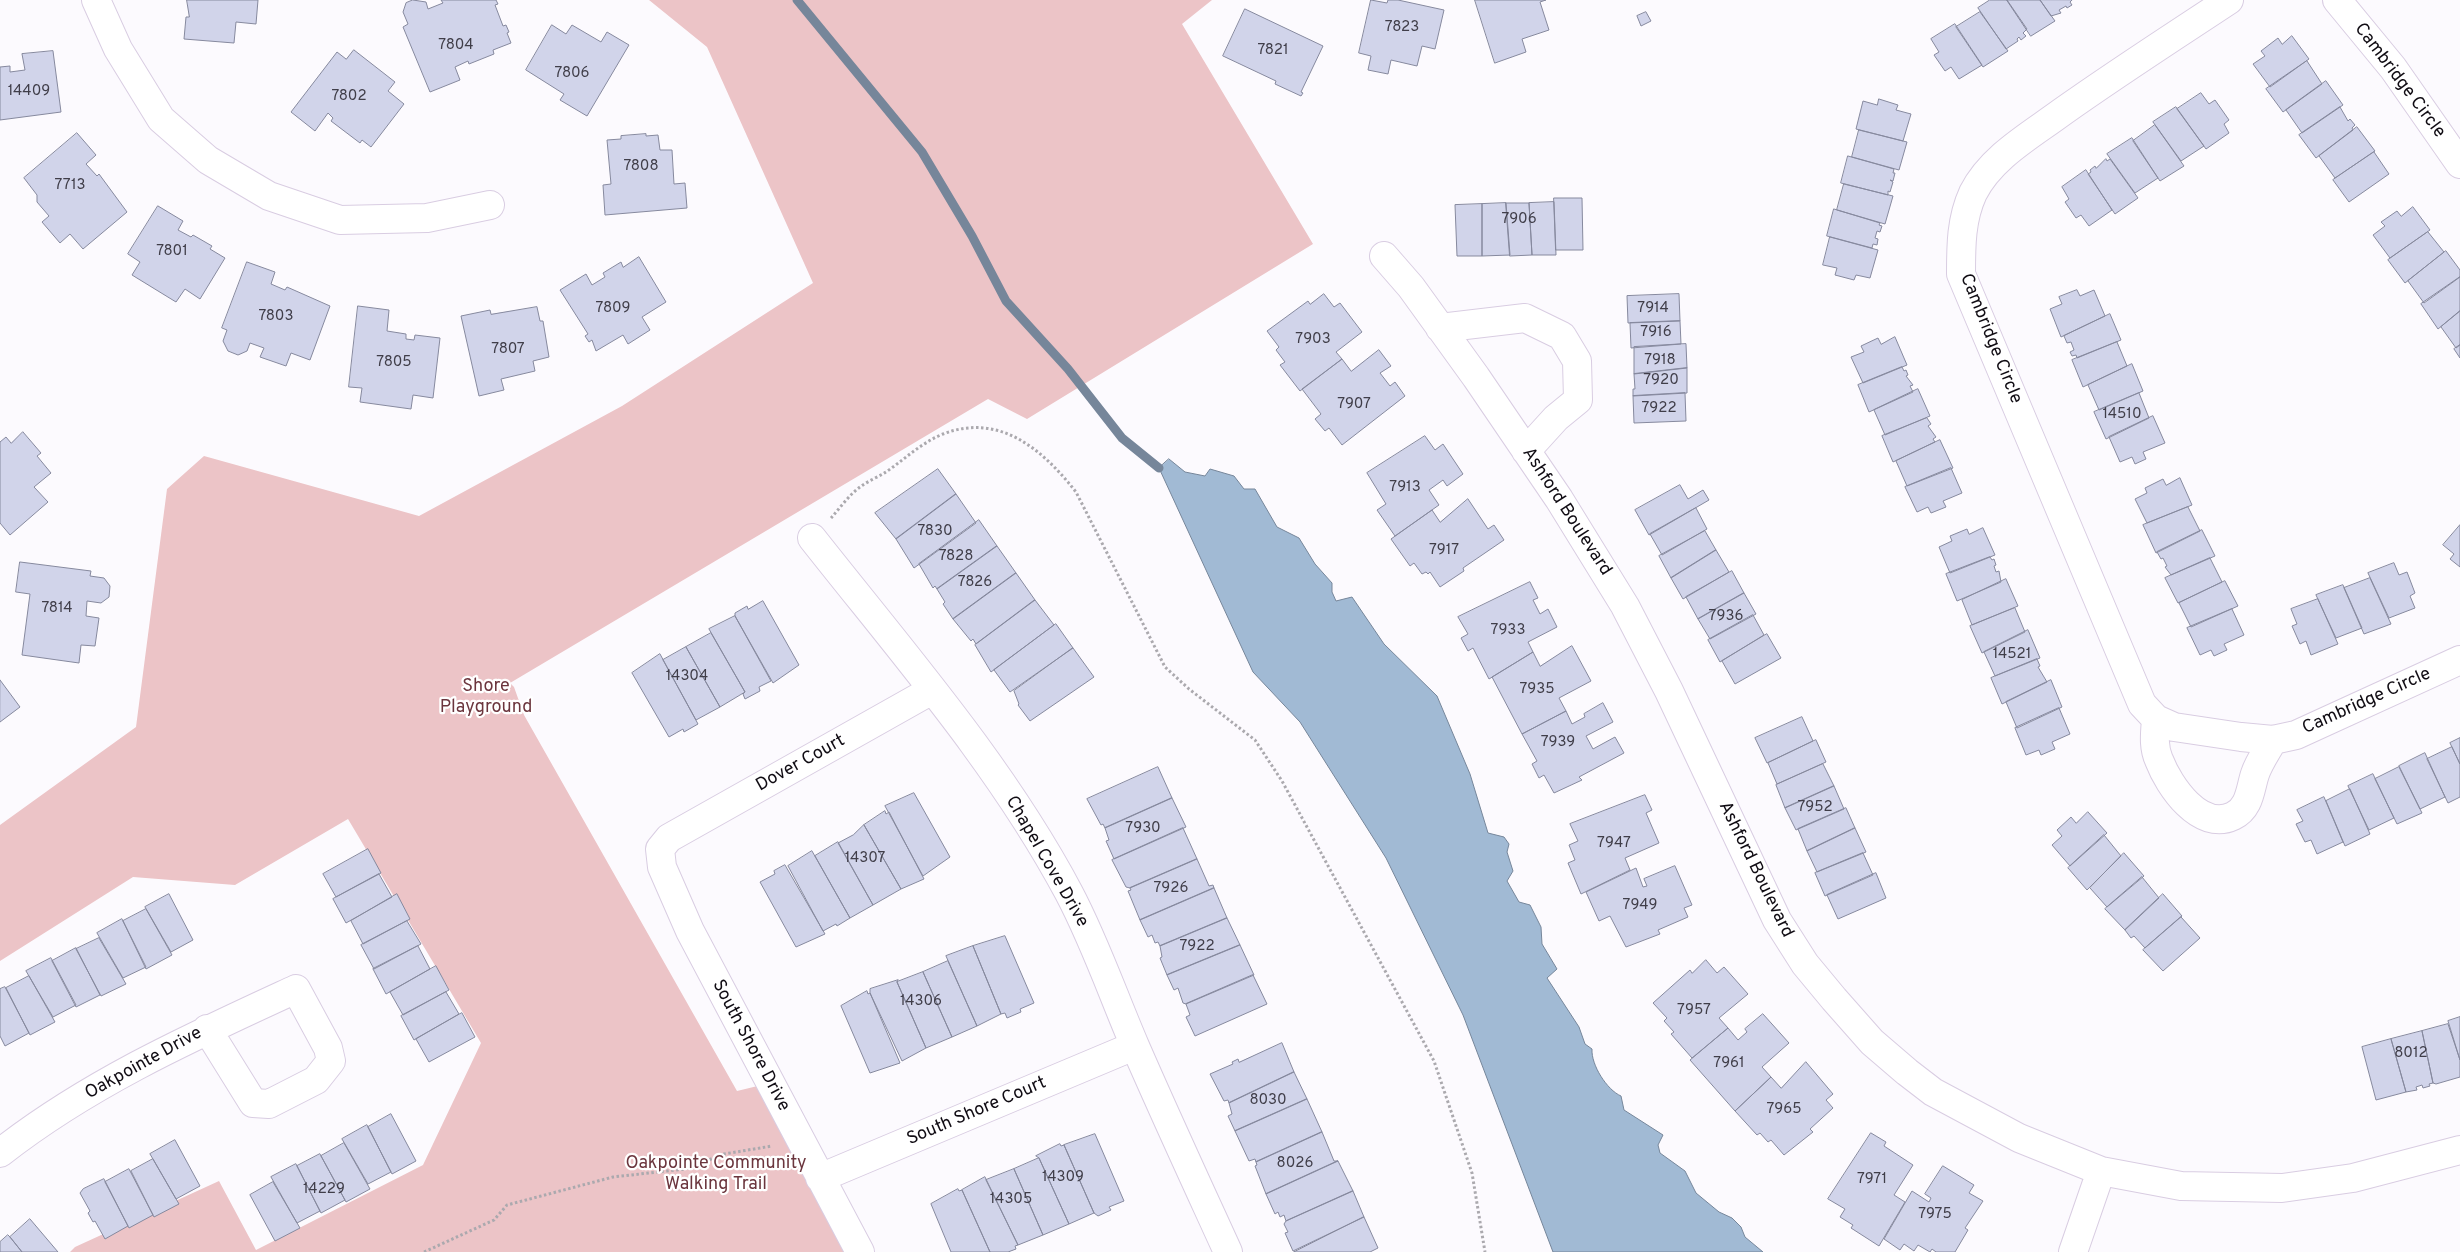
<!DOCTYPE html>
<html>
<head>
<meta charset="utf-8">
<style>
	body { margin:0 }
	canvas { display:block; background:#fcfafe }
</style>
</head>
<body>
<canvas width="2460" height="1252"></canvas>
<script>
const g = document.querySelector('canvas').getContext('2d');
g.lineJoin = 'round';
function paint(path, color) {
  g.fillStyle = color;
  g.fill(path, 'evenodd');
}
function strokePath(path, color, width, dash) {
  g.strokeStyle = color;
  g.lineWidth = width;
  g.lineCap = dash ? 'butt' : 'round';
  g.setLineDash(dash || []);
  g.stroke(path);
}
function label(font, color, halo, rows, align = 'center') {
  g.font = font + ' Overpass,sans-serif';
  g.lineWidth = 4.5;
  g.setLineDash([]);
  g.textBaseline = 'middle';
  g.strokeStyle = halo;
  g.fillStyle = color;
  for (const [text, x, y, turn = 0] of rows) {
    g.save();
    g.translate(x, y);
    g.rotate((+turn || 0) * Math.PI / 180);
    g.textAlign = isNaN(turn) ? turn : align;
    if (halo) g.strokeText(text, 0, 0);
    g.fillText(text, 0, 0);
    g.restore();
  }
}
paint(new Path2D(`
	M649,0H1212L1182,24L1313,244L1027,419L988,399L510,683L514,687L524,715L737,1091L770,1083L860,1252H70L75,1247L219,1181L256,1250L423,1165L481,1043L348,819L235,885L133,877L0,961V825L136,727L167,489L204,456L419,516L622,406L813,283L707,47Z`), '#ecc4c7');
const water = new Path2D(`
	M1169,459L1185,472L1205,476L1210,469L1234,476L1244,489H1255L1277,527L1299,538L1315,564L1332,583V592L1336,601L1352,597L1384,644L1437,696L1470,774L1488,833L1504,837L1509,844L1507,852L1513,871L1507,881L1519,902L1530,905L1541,927L1542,944L1557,969L1547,978L1579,1027L1585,1044L1592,1049C1591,1065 1607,1090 1621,1096L1624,1110L1663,1135L1658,1145L1660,1153L1685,1171L1696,1193L1719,1212L1732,1218L1741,1227L1745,1237L1763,1252H1553L1463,1015L1386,858L1300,722L1253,672L1159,468Z`);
paint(water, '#a1bad4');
strokePath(water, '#76869a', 1);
strokePath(new Path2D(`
	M797,0L922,152L972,236L1006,301L1068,369L1122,438L1159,468`), '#76869a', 9);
const building = new Path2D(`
	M187,0H258L256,24L236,22L234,43L184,39L186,17H189Z
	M413,0L426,2L428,9L443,3L441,0H496L498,4L495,5L503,26L506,25L509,32L507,33L511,43L493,50L494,54L469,64L468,61L455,67L460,80L430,92L403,27L408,24L403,12L406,3Z
	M1371,0L1387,3L1388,0H1398L1444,10L1435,49L1422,46L1417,66L1391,60L1388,74L1368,70L1371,56L1359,53Z
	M1475,0H1546L1540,2L1549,30L1522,39L1526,52L1495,63Z
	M1990,0H2007L2027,29L2023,33L2026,36L2021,40L2019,37L2017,39L2018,41L2006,49L1978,8Z
	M2007,0H2040L2055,21L2031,36Z
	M2072,0L2070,2L2072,5L2067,8L2066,6L2059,10L2061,13L2051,16L2040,0Z
	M1245,9L1323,46L1301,92L1303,93L1301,96L1275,84L1276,81L1223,56Z
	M1646,12L1651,21L1641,26L1637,16Z
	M1980,12L2008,51L1983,67L1956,27Z
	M1955,24L1982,65L1959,79L1951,67L1945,71L1934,55L1939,52L1931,39Z
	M552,25L566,34L572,25L601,42L607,32L629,45L587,116L560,100L564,94L526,70Z
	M2292,36L2309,59L2270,87L2253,64L2265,56L2261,51L2278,38L2282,44Z
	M354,50L395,82L388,91L404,104L371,147L362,140L360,143L331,121L333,118L328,113L315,131L291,112L337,52L346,59Z
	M53,51L61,112L0,120V67L10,66V72L25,70L22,54Z
	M2307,61L2322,84L2283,112L2266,89Z
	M2326,81L2343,105L2302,133L2286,110Z
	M2201,93L2209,104L2215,100L2229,120L2224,124L2229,133L2206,149L2177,109Z
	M1879,99L1898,105L1896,110L1911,114L1903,141L1856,129L1863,101L1877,105Z
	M2176,107L2204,146L2181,161L2153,122Z
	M2340,107L2348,121L2350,119L2355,125L2352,128L2353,130L2316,158L2299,135Z
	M2155,125L2184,166L2160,181L2133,141Z
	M2357,127L2375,151L2335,178L2319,156Z
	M1859,130L1907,142L1899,170L1852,157Z
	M77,133L96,155L86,164L97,176L99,174L127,212L83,249L70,234L60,243L42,222L49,216L37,202V195L24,178Z
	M646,134V136L658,135L660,150H672L674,184L685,183L687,208L605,215L603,185L611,184L607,140L621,139V136Z
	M2132,138L2158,178L2135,193L2107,154Z
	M2374,152L2389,174L2349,202L2333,180Z
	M1848,156L1894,169L1893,173H1895L1893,181L1890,180L1893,182L1890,192L1888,191V195L1841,183Z
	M2106,159L2107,161L2110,159L2138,198L2115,214L2088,174L2091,172L2090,170L2095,166L2096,168Z
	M2086,170L2112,210L2089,226L2081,215L2076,218L2065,202L2069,199L2062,187Z
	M1844,184L1893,196L1885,224L1837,210Z
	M1554,198H1582L1583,250H1556Z
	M1554,202L1556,255H1532L1529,203Z
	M1506,203H1529L1532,255L1510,256Z
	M1506,203L1510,255L1482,256V204Z
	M1482,204V256H1457L1455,205Z
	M158,206L183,221L178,230L191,237L193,235L212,246L210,249L225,258L200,299L185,289L176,302L132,275L140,262L128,254Z
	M2413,207L2430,230L2390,258L2373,235L2385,226L2381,222L2397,211L2401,216Z
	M1834,209L1880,223L1879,225L1882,226L1880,232L1877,231L1875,238L1878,239L1877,245L1873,244L1872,248L1827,236Z
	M2428,232L2444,252L2405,283L2388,260Z
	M1830,237L1878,250L1870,278L1856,275L1854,280L1835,275L1837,268L1823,265Z
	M2446,251L2460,270V277L2424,303L2408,281Z
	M639,257L666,302L642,317L650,330L628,344L623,335L596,351L592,340L589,342L585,336L588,334L560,290L586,274L592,285L605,277L603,273L621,262L623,267Z
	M247,262L275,272L271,284L285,290L287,287L330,306L310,360L291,353L286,366L260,357L264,348L250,343L247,351L238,355L228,351L223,341L227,330L222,328Z
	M2460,277V311L2438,329L2421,304Z
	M2077,290L2080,296L2094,290L2105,316L2061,337L2050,309L2062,304L2059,297Z
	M1324,294L1334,307L1340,303L1362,332L1336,352L1342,359L1300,391L1280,365L1285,362L1276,350L1279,347L1267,331L1308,301L1310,304Z
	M1679,294L1680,321L1628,323L1627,296Z
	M358,306L389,310L387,331L406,334V339L414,340L415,335L440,338L433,398L413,395L411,409L360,402L362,388L349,387Z
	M537,307L540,321H543L549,357L533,361L535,371L501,379L504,390L479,396L461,316L490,310L491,314Z
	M2460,311V345L2456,348L2441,327Z
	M2110,314L2121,340L2077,358L2076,355L2072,356L2070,352L2074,350L2071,342L2067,343L2064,336Z
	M1680,321L1681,344L1631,348L1630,323Z
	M1895,337L1907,365L1863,383L1851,357L1864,352L1861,346L1878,338L1881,344Z
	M2117,342L2127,366L2083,387L2072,360Z
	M1686,344L1687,368L1634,374V347Z
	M2460,345V358L2454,349Z
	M1379,350L1391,366L1380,373L1390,386L1395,382L1405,396L1342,445L1329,428L1325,431L1315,419L1321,414L1302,389L1342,359L1351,371Z
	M2132,364L2143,391L2099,410L2088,385Z
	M1902,367L1904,371L1906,370L1908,375L1906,376L1913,385L1910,386L1913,392L1869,412L1858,385Z
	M1687,368V393L1633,396V389H1635L1634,374Z
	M1918,389L1930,416L1885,435L1874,410Z
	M1685,393L1686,421L1634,423L1633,396Z
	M2139,393L2149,418L2106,439L2094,412Z
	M2153,416L2165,443L2143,452L2146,459L2135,464L2132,457L2120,462L2109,437Z
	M1927,418L1931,424L1928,426L1936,437L1933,439L1935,442L1893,462L1882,436Z
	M23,432L41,453L37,456L51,473L34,487L48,502L10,535L0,523V442L6,437L11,443Z
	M1425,436L1435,450L1443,444L1463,474L1447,486L1443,480L1429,490L1439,505L1395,536L1377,510L1386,504L1367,473Z
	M1940,440L1953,468L1907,486L1896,461Z
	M1951,468L1962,493L1943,501L1946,507L1931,513L1928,507L1917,512L1905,487Z
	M938,469L956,494L896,539L875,513Z
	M2180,478L2192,505L2147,523L2135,499L2147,493L2145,488L2163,479L2166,485Z
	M1680,485L1688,499L1703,490L1709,500L1649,535L1635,510Z
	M956,494L976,523L914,568L896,539Z
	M1468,499L1488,529L1494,525L1504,540L1463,568L1464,571L1440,587L1430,572L1428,574L1426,572L1422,574L1414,563L1410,566L1391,539L1432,510L1440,522Z
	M2188,507L2200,531L2156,553L2143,525Z
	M1696,508L1707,529L1662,555L1650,534Z
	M979,520L997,546L937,589L935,586L933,588L919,564Z
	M2460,525V567L2450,559L2454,554L2443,545Z
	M1983,528L1995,555L1950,573L1939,547L1952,541L1950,536L1967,529L1969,534Z
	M2202,530L2215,556L2171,575L2165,567L2167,566L2163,558L2161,559L2157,552Z
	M1705,531L1716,550L1671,578L1659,556Z
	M997,546L1016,573L953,619L943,604L945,602L937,589Z
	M1716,550L1729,572L1683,599L1671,578Z
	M1990,557L1992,560L1994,559L1996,565L1994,566L1996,572L1999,571L2001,582L1957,601L1946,574Z
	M2210,558L2222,582L2178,603L2165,578Z
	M20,562L91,571L90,576L104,578L110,586L109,597L101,603L87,601L86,616L99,618L95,646L81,645L79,663L22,655L30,594L16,592Z
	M2394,563L2399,575L2407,572L2415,593L2410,596L2415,608L2389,618L2368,573Z
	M1732,571L1744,593L1698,619L1686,597Z
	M1016,573L1035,600L976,644L973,639L971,641L953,619Z
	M2370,578L2391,624L2364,634L2344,588Z
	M2006,579L2018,606L1972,625L1962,600Z
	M2225,581L2238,606L2191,627L2179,603Z
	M1530,582L1538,598L1533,600L1540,614L1548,609L1557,627L1528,642L1533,652L1489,679L1473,648L1468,651L1461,638L1468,634L1458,617Z
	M2343,585L2362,628L2336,638L2316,595Z
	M1744,593L1756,614L1710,639L1698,619Z
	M2318,599L2338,644L2311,655L2306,641L2300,644L2292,626L2297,624L2291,609Z
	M1035,600L1054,625L991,672L975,645Z
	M763,601L799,665L773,683L735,616V613L747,606L748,609Z
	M2015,608L2025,632L1982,653L1970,626Z
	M2232,609L2244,635L2224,644L2227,650L2214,656L2211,650L2200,655L2187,628Z
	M1753,615L1764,635L1720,662L1708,640Z
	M735,616L771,681L759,687L760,691L745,699L743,694L745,692L709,629Z
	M1056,624L1073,648L1010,692L994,670Z
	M2028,630L2040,658L1995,676L1984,652Z
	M711,633L745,692L720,707L686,647Z
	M1767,634L1781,658L1735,684L1722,661Z
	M1572,646L1591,681L1559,698L1566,711L1522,734L1492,677L1533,652L1540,666Z
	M686,647L720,707L696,720L663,660Z
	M1073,648L1094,677L1030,721L1018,705L1019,704L1014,691Z
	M660,654L698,724L684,732L683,729L669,737L632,673Z
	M2037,659L2040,666L2038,667L2047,682L2002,704L1991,678Z
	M0,680L20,707L0,722Z
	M2051,680L2062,707L2017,728L2006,702Z
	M1603,703L1613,722L1586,736L1593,749L1615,737L1624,753L1579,777L1582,780L1554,793L1544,775L1539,778L1532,764L1537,761L1522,734L1566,711L1572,724L1585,717L1584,714Z
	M2059,708L2070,734L2052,742L2055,749L2041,755L2039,750L2026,755L2015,728Z
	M1802,717L1813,741L1767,763L1755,738Z
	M2460,738V764L2450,743Z
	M1816,740L1826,762L1777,784L1768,763Z
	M2452,747L2460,764V797L2448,803L2427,759Z
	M2425,753L2445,797L2420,809L2399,766Z
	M1823,764L1834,786L1785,808L1776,785Z
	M1158,767L1172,798L1105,828L1103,824L1101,825L1087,799Z
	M2399,767L2422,813L2397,824L2375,779Z
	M2373,774L2394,818L2369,830L2348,786Z
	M1834,786L1844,809L1796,830L1785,808Z
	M2350,789L2370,834L2345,846L2326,801Z
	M914,793L950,857L923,876L885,806Z
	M1645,795L1652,810L1646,813L1659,843L1625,858L1630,870L1581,894L1568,863L1575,860L1569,845L1578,841L1570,824Z
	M2324,797L2343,842L2317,854L2311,840L2305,842L2296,824L2303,821L2297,810Z
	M1172,798L1186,827L1114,859L1106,841L1109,840L1105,828Z
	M1846,808L1855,828L1807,851L1798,829Z
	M885,811L886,814L889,812L924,879L901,889L864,825Z
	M2088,812L2107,833L2070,866L2052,845L2062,836L2057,830L2071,817L2076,823Z
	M864,825L901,889L873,905L838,843L853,835Z
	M1183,828L1197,859L1130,888L1126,887L1112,860Z
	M1855,828L1866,852L1817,872L1807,851Z
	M2104,835L2121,856L2087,890L2068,868Z
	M838,842L873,905L850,918L815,856Z
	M368,849L381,873L336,897L323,874Z
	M812,851L850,918L837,926L836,924L823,931L788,866Z
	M1863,853L1873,875L1825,896L1815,873Z
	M2124,853L2144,876L2107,907L2090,888Z
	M1197,859L1209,886L1213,885L1214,888L1140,920L1128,891L1131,890L1130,888Z
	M785,865L825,934L796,947L760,882L775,874L774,871Z
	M1675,866L1692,905L1684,908L1688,917L1658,930L1660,934L1626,947L1610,916L1599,921L1586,892L1636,868L1643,887L1647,886L1644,879Z
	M1876,873L1886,898L1838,919L1827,895Z
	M379,874L392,897L346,923L333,899Z
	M2142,877L2159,898L2125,930L2105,909Z
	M1214,888L1227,918L1160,946L1158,942L1155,943L1152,935L1148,937L1140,920Z
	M169,894L193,940L171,952L145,907Z
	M397,894L410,919L363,944L351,921Z
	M2163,894L2182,916L2145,948L2134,936L2131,938L2125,930Z
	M146,909L172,955L146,969L123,921Z
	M2181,917L2200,938L2163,971L2143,950Z
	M1227,918L1240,945L1167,975L1160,958L1162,957L1160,946Z
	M122,919L146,967L123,978L97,933Z
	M407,921L421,944L374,969L361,945Z
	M1005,936L1034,1003L1020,1009L1021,1012L1007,1018L1005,1013L1001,1014L973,946Z
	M99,938L126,984L101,996L76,949Z
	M1240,945L1254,975L1186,1004L1183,1003L1178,988L1174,990L1167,975Z
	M418,946L430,969L386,994L373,969Z
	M973,946L1001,1014L977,1026L946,956Z
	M76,948L100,995L76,1007L52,961Z
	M51,958L76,1005L53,1017L26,971Z
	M1706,960L1717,973L1724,967L1748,994L1719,1018L1728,1028L1692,1058L1671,1034L1674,1032L1664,1021L1667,1018L1653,1003L1690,970L1692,973Z
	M948,961L977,1026L952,1037L923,972Z
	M436,966L449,990L403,1015L390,992Z
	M923,972L952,1037L926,1048L897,982Z
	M1253,975L1267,1004L1195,1036L1186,1017L1190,1015L1186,1004Z
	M29,976L55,1022L30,1035L6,988Z
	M898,980L897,982L926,1048L902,1061L870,993V989Z
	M5,987L29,1033L5,1046L0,1036V989Z
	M867,991L868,994L870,993L900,1063L870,1073L841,1006Z
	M446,992L459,1014L414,1040L401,1016Z
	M462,1013L475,1037L429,1062L416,1039Z
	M1763,1014L1789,1043L1762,1067L1771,1077L1735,1111L1690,1060L1728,1028L1738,1040L1747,1032L1745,1029Z
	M2460,1017V1060L2448,1021Z
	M2448,1024L2460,1060V1077L2436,1084L2433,1083L2422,1031Z
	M2422,1031L2433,1083L2429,1084L2430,1086L2423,1088L2422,1085L2416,1087L2417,1090L2406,1092L2391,1039Z
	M2391,1039L2406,1092L2376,1100L2362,1047Z
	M1282,1043L1294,1072L1229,1103L1228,1100L1224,1101L1210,1074L1233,1064L1232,1062L1238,1059L1239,1062Z
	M1806,1062L1833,1094L1826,1100L1833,1108L1810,1129L1813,1132L1784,1155L1771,1140L1768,1142L1760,1133L1757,1135L1735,1111L1771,1077L1781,1088Z
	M1294,1072L1307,1099L1235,1131L1228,1116L1232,1114L1229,1103Z
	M1307,1099L1322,1132L1256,1162L1255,1159L1249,1161L1235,1131Z
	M391,1114L416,1161L392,1174L368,1127Z
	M367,1125L391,1172L368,1184L342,1139Z
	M1322,1132L1334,1161H1338L1266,1194L1255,1166L1257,1165L1256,1162Z
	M1871,1133L1886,1142L1884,1146L1913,1165L1894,1195L1905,1202L1879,1246L1851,1228L1853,1225L1840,1217L1845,1209L1828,1199Z
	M1095,1134L1124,1201L1109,1207L1111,1210L1098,1216L1094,1213L1064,1145Z
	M175,1140L200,1186L176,1199L150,1154Z
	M344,1143L370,1189L346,1202L321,1156Z
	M1060,1144L1061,1146L1064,1145L1094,1213L1069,1224L1039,1158L1036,1156Z
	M320,1154L345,1200L321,1213L297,1166Z
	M1039,1158L1069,1224L1043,1235L1014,1169Z
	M153,1159L179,1204L154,1217L131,1171Z
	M1338,1161L1353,1191L1286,1221L1284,1215L1280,1217L1278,1212L1275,1214L1266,1194Z
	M296,1164L320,1211L297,1223L271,1177Z
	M1943,1166L1974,1185L1969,1193L1983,1201L1965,1228L1968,1230L1955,1252H1936L1932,1249L1930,1252L1918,1245L1914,1251L1904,1244L1900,1250L1884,1239L1912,1191L1929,1202L1931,1198L1925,1194Z
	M129,1169L153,1215L129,1228L105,1182Z
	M1014,1169L1043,1235L1018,1245L986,1180Z
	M985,1177L1018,1245L1015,1246L1016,1249L1008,1252H990L962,1190Z
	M104,1179L128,1226L105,1239L95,1221L93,1222L88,1213L90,1211L80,1193L83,1189Z
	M273,1182L300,1228L275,1241L250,1195Z
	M958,1189L959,1191L962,1190L990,1252H951L931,1204Z
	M1353,1191L1364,1217L1293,1251L1285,1233L1288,1232L1284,1224L1286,1221Z
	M1364,1217L1378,1248L1370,1252H1294Z
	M30,1219L58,1252H22L10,1237Z
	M8,1235L10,1237L22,1252H0V1242Z`);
paint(building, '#d1d4ea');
strokePath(building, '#86899e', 1);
const minor = new Path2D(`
	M96,0L118,49L161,119L208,160L269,196L340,220L427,218L490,205
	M2229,0C2173,37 2117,73 2062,112C2031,135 1991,157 1973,193C1961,219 1961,246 1961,274L2142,704L2156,719C2155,733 2153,747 2159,760C2169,786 2200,832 2233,816C2250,808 2250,789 2255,774C2259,762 2267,751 2273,740
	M2337,0L2393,68L2460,164
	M1384,256L1411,287L1476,377L1559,499L1625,606L1669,691L1777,920L1805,964L1834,999L1872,1042L1907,1072L1933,1092L2019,1138L2101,1171L2181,1186L2282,1188L2353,1178L2460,1150
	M1440,328L1525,318L1562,336L1577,361L1578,400L1556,418L1526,451
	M812,538C901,651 1001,765 1069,893C1095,942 1113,995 1135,1046C1165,1115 1197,1184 1228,1252
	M2156,719L2174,727L2241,737L2273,740L2296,735L2460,660
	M0,1153C89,1083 194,1036 296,989L328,1048L331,1061L316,1080L269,1104L253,1103L207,1029
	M820,1178L1134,1046
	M860,1252L690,931L662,867L660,849L669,838L932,690
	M2073,1252L2101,1171`);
strokePath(minor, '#d9cde2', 30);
strokePath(new Path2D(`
	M831,518C840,508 849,495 860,487C868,481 878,477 886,472C905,459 921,443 943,434C1000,412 1043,450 1076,492L1165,667L1189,689L1255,740L1282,781L1434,1061L1472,1173L1485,1252
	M424,1252L494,1220L507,1205L613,1177L685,1169L724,1154L772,1146`), '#aba9ae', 3, [2.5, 2.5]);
strokePath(minor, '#fff', 28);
label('15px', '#403e49', null, [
	["7823",1402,28],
	["7804",456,46],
	["7821",1273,51],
	["7806",572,74],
	["14409",29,92],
	["7802",349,97],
	["7808",641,167],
	["7713",70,186],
	["7906",1519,220],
	["7801",172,252],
	["7809",613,309],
	["7914",1653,309],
	["7803",276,317],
	["7916",1656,333],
	["7903",1313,340],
	["7807",508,350],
	["7918",1660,361],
	["7805",394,363],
	["7920",1661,381],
	["7907",1354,405],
	["7922",1659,409],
	["14510",2122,415],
	["7913",1405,488],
	["7830",935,532],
	["7917",1444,551],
	["7828",956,557],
	["7826",975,583],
	["7814",57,609],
	["7936",1726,617],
	["7933",1508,631],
	["14521",2012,655],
	["14304",687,677],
	["7935",1537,690],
	["7939",1558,743],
	["7952",1815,808],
	["7930",1143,829],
	["7947",1614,844],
	["14307",865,859],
	["7926",1171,889],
	["7949",1640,906],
	["7922",1197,947],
	["14306",921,1002],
	["7957",1694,1011],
	["8012",2411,1054],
	["7961",1729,1064],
	["8030",1268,1101],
	["7965",1784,1110],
	["8026",1295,1164],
	["14309",1063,1178],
	["7971",1872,1180],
	["14229",324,1190],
	["14305",1011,1200],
	["7975",1935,1215]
]);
label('18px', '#100c13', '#fff', [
	["Cambridge Circle",2399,81,53],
	["Cambridge Circle",1990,339,68],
	["Ashford Boulevard",1566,512,57],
	["Cambridge Circle",2367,702,-24],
	["Dover Court",801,764,-29],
	["Chapel Cove Drive",1046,862,60],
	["Ashford Boulevard",1755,870,64],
	["South Shore Drive",750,1046,62],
	["Oakpointe Drive",144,1064,-29],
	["South Shore Court",977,1112,-23]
]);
label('18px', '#6b353d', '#fff', [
	["Shore",486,687],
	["Playground",486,708],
	["Oakpointe Community",716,1164],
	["Walking Trail",716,1185]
]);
</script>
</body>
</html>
